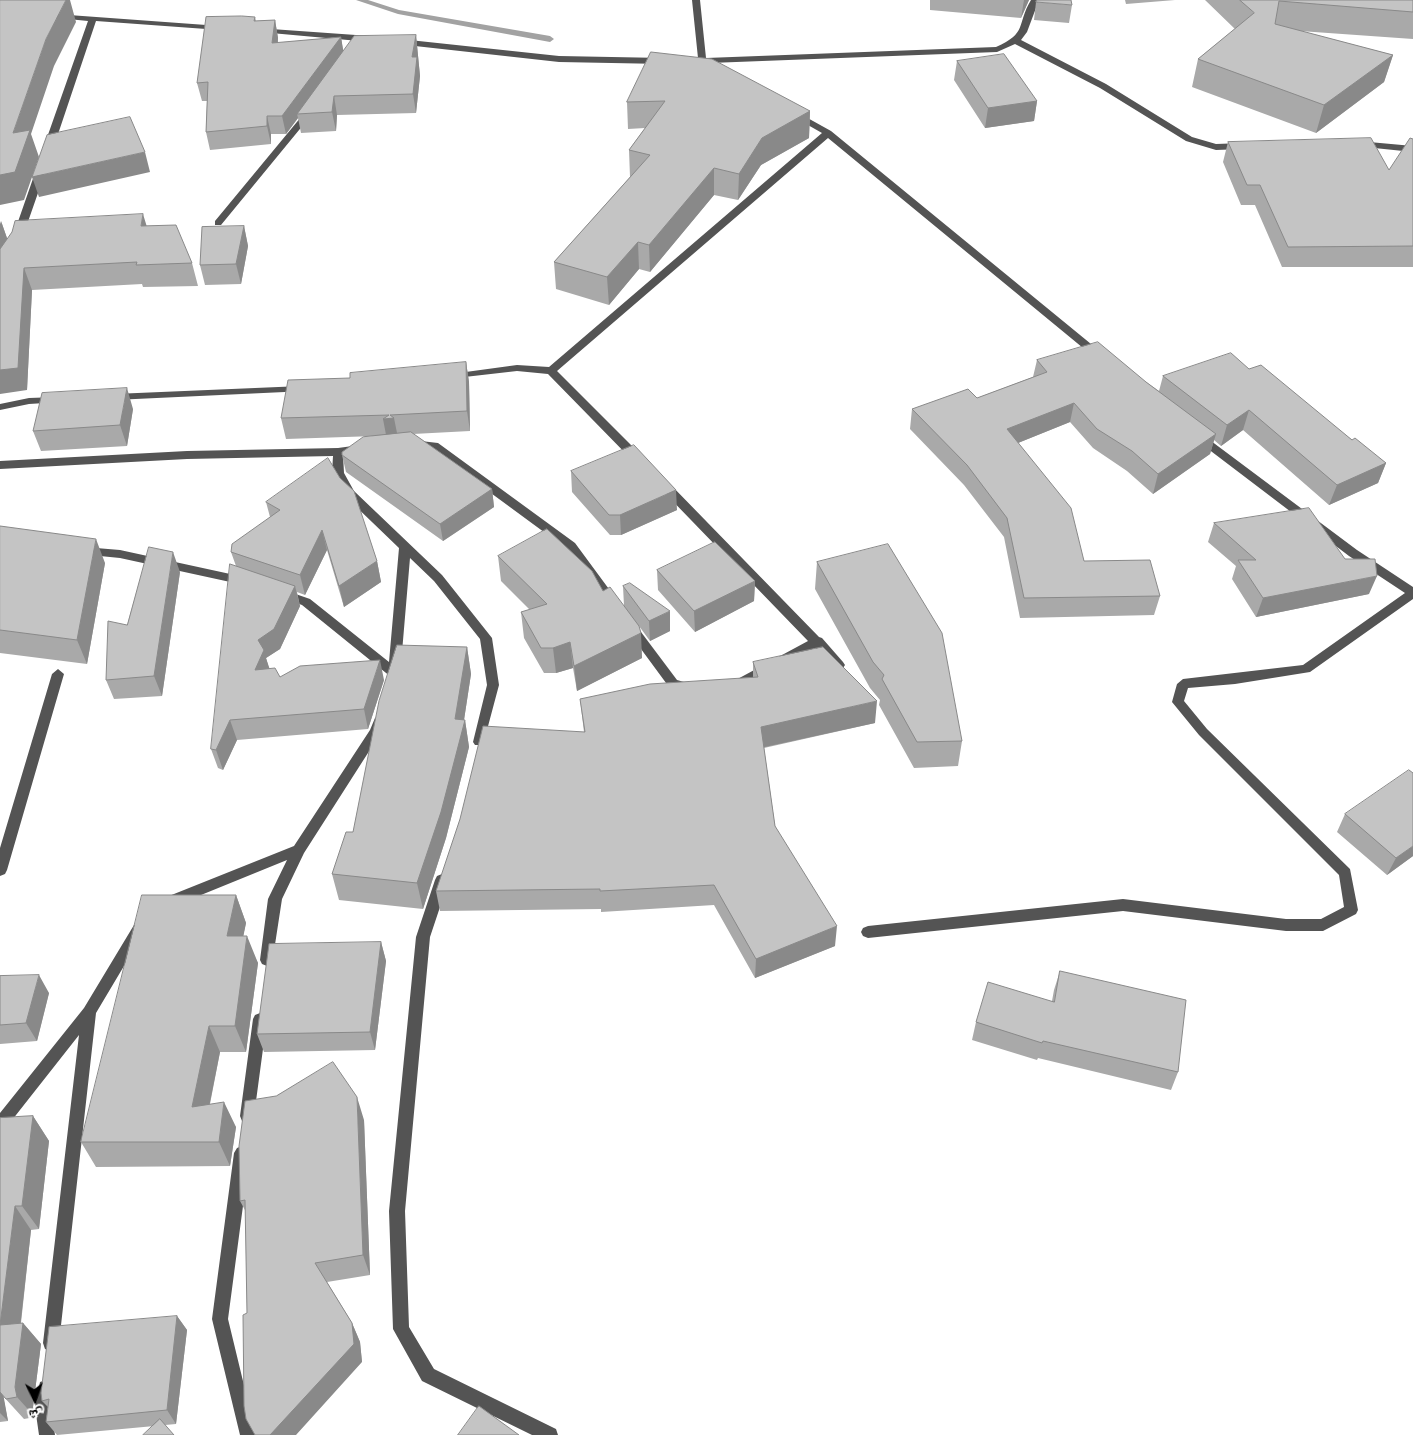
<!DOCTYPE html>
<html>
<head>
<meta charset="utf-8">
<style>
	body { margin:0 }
	#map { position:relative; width:1413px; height:1435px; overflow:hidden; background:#fff; font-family:"PT Sans","Noto Naskh Arabic",sans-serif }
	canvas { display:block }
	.north { position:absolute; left:10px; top:1375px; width:50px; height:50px; -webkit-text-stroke:4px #fff; paint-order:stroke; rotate:176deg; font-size:14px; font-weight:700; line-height:20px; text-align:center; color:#000 }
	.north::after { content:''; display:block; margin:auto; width:18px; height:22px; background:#000; clip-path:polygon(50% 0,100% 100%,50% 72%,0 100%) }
</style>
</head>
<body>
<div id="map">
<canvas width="1413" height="1435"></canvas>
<div class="north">ش</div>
</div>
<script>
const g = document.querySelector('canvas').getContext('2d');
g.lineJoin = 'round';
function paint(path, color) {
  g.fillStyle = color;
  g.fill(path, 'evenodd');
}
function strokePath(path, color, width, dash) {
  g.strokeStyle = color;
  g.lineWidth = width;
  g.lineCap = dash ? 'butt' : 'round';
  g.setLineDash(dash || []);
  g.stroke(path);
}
paint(new Path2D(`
	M356,0H368L399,10L550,36L554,39L550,42L398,14Z`), '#a2a2a2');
paint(new Path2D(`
	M692,0H700L706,58L996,47C1028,33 1016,25 1031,0H1039L1027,32L1021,40L1106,84L1192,137L1216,144L1243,143L1248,146L1243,149L1216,150L1186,141L1100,88L1015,44L997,52L710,63L711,67H705L692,61L698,58Z
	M55,14L220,26L224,28L220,30L96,21L53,149L48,152L43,149L88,21L58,18H55Z
	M257,28L370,36L374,39L370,42L260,32L256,30Z
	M400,39L559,56L664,58L668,61L664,64L559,62L397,44V40Z
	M306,111L313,113L221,225H215V221Z
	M795,111L831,131L1102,353V357H1094L828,138L557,371L642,456L643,459L642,462H634L548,374L517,371L447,379V375L451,374L517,365L549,367L822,133L792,116V112Z
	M1358,141L1413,146V152L1355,146L1353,144Z
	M41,167L46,170L23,236L18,239L15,238L13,236L36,170Z
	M302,386L307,389L306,391L114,400L109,397L114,394Z
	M57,397L62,400L61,402L29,404L0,410V404L29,398Z
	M1199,432L1357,550L1413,587V599L1310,672L1235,684L1188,688L1184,701L1207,729L1350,869L1358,910L1356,914L1323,931H1286L1123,911L868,938L863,936L861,932L863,928L868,926L1123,899L1286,919H1321L1344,907L1339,875L1199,735L1172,702L1177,684L1183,679L1303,665L1405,593L1349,556L1195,439L1194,436Z
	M412,440L438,443L575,543L617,600L619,603L617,606H609L567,549L431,449L408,447L407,444L408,441Z
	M360,445L364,446L365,449L364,452L343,455L344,473L354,491L442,575L492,638L499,685L483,745H475L473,742L487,685L480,639L434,581L410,558L401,664L396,668L401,674L395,679L391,677L302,605L280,597L278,594L284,590L310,599L389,662L399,548L346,497L332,473L333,456L187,459L0,469V461L187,451L338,448Z
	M665,482L669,483L819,637L822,638L843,662L845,665L843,668H835L815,648L740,688H732L730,685L732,682L808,641L661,489L659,486Z
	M84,547L120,550L244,577L250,581L244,585L120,558L80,554L78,551Z
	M631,623L635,624L677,680L691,684L693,687L691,690L687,692L669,687L627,630L625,627Z
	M58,669L64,674L7,870L5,874L0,876V848L52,674Z
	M379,716L383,718L385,721L382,731L304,853L282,899L272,964L267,966L262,964L260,960L268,899L287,860L174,906L169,908L164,906L162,902L164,898L294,846L370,730L375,718Z
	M442,874L447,876L449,880L430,937L405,1211L409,1327L434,1369L556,1429L558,1435H532L422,1381L393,1329L389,1211L416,937L435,880L437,876Z
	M139,923L144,925L146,929L96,1013L59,1343L57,1349L51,1351L45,1349L43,1343L79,1035L5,1129L0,1131V1113L84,1008L134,925Z
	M260,1013L265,1015L267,1019L254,1116L252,1121L247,1123L242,1121L240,1116L253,1019L255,1015Z
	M242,1146L247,1148L250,1153L228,1319L256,1435H240L212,1319L234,1153L237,1148Z
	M46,1380L52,1382L54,1388L51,1407L55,1435H39L35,1407L40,1382Z`), '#545454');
paint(new Path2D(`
	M930,0H1029L1021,18L930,10Z
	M1125,0H1175L1126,4Z
	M1205,0H1413V39L1300,31L1393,55L1384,82L1316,133L1192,87L1198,59L1235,29Z
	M1036,2L1072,5L1069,23L1034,20Z
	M255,17L256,21L275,20L278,38V43L341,37L343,51L416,35L420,76L416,113L337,115L336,131L301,133L298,118L286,134H271V144L210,150L206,132L207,101H202L197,83Z
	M651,52L810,111L809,138L761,165L738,200L714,195L650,272L639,269L609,305L556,289L554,262L630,177L629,150L645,128L628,129L627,102Z
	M957,61L1037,101L1034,121L985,128L954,80Z
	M1413,139V267H1282L1255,205H1241L1223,162L1228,142L1389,170Z
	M1,221L7,238L147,226L192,263L198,286L143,287L142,284L32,290L27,390Z
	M244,226L248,246L241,284L205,285L200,265Z
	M1037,360L1146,382L1159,391L1163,376L1249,369L1386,463L1378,483L1329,505L1243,430L1221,446L1214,440L1210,454L1153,494L1127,471L1093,448L1070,422L1018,443L1084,561L1160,596L1154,615L1020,618L1004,537L964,485L910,429L912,409L977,398L1033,377Z
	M466,362L469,382L470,431L413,434L492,489L494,507L443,541L346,472L342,455L375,436L286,439L281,418L350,378Z
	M133,409L127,446L41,451L33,431Z
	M571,471L677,510L621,535H610L572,492Z
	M266,502L377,561L381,582L344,607L327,550L305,595L297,592L300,606L280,649L266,658L269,669L280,677L384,680L368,729L237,740L223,770L218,768L211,749L236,566L231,552L270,517Z
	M1214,523L1369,594L1256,617L1232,579L1236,566L1208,542Z
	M0,526L105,563L87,664L0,653Z
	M498,556L603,591L624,606L623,586L670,631L650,641L639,626L642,658L577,691L573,668L556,673H544L524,638L521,612L530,610L501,581Z
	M817,562L962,741L958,766L914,768L879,705L880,700L870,688L815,589Z
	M657,570L755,581L754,601L695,632L658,590Z
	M180,572L162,696L114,699L106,680L127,625Z
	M467,647L471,674L464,720H465L469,747L446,838L423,909L339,900L332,874L353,832Z
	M753,662L875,723L764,748L775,826L835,946L755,978L714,905L601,912V909L440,911L436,891L584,732L580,699L753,678Z
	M1345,814L1413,856L1387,875L1337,832Z
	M236,895L246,923L243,936L258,963L246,1052H220L210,1104L236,1127L230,1166L96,1167L81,1142Z
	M381,942L386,961L375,1050L264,1052L257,1034Z
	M1060,971L1178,1072L1171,1090L1038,1058L1037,1060L972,1040L976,1022L1052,1001L1054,990Z
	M0,976L49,993L37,1041L0,1044Z
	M33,1116L49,1141L39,1229L31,1230L21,1323H23L41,1344L33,1407L35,1417L24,1419L3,1396L8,1421L0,1422V1118Z
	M364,1120L370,1275L327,1282L352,1323L360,1342L362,1362L247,1313L246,1212L240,1201Z
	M177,1316L187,1330L176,1424L57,1435L46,1422L48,1407L42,1401Z`), '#a9a9a9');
paint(new Path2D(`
	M66,0H70L76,22L54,66L31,134L39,157L24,200L0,205V175L13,133L46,39Z
	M1024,0H1029L1021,18Z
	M275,20L278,38L276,61L272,43Z
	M416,35L420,76L416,113L413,94L412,57Z
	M341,37L344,55L297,114L298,118L286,134L282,116Z
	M1393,55L1384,82L1316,133L1324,105Z
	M334,96L337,115L336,131L332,112Z
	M1037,101L1034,121L985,128L988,108Z
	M810,111L809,138L761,165L738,200L739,174L762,138Z
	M267,116L271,134V144L267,126Z
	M145,152L150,172L39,197L32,177Z
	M714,168V195L650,272L649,245Z
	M143,214L150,237L141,226Z
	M1,221L9,244L0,262V224Z
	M244,226L248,246L241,284L236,264Z
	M638,242L639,269L609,305L607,277Z
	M24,268L32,290L27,390L0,394V370Z
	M466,362L469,382L470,431L467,411Z
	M127,388L133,409L127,446L120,425Z
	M1074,403L1070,422L1003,449L1007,429Z
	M1249,410L1243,430L1221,446L1227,425Z
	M394,418L398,438L387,440L383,419Z
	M1216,434L1210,454L1153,494L1158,474Z
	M1386,463L1378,483L1329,505L1337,485Z
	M492,489L494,507L443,541L440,524Z
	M676,490L677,510L621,535L620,515Z
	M322,530L327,550L305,595L300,575Z
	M96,539L105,563L87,664L77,640Z
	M173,552L180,572L162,696L154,676Z
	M377,561L381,582L344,607L339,586Z
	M1377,576L1369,594L1256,617L1263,598Z
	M755,581L754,601L695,632L694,611Z
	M295,586L300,606L280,649L266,658L270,670H255L258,640Z
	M670,611V631L650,641L649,621Z
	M641,633L642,658L577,691L574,666Z
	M570,642L573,668L556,673L553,648Z
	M467,647L471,674L462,733L465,720L469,747L446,838L423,909L417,883L455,719Z
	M380,660L384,680L368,729L364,709Z
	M877,701L875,723L760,748L761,727Z
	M230,720L237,740L223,770L216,750Z
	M1413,846V856L1387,875L1396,858Z
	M236,895L246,923L238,963L227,936Z
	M837,926L835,946L755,978L756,959Z
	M247,936L258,963L246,1052L235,1026Z
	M381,942L386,961L375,1050L370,1032Z
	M39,975L49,993L37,1041L26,1023Z
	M209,1026L220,1052L204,1132L192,1107Z
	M357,1097L364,1120L370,1275L363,1255Z
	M224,1102L236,1127L230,1166L219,1142Z
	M33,1116L49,1141L39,1229L22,1206Z
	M15,1206L31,1230L18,1346L0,1325Z
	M177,1316L187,1330L176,1424L167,1410Z
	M23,1323L41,1344L33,1407L35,1417L17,1397L15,1387Z
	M352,1323L360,1342L362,1362L296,1435H270Z
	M0,1390L3,1393L8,1421L0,1413Z`), '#898989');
const building = new Path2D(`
	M0,0H66L46,39L13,133L30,130L15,172L0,175Z
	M1037,0H1071L1072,5L1036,2Z
	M1240,0H1413V12L1279,1L1275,24L1393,55L1324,105L1198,59L1254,13Z
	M242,16L255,17L254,21L275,20L272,43L341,37L282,116H267V126L206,132L208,82L197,83L206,17Z
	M416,35L412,57H417L413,94L334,96L332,112L297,114L354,36Z
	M651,52L712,59L810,111L762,138L739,174L714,168L649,245L638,242L607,277L554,262L650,155L629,150L665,101L627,102Z
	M1004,54L1037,101L988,108L957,61Z
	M130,117L145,152L32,177L47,135Z
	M1371,138L1389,170L1410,138L1413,139V246L1288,247L1260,185H1247L1228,142Z
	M143,214L141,226L176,225L192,263L136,265L137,262L24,268L18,368L0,370V249L12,232L15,221Z
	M244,226L236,264L200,265L202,227Z
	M1098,342L1146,382L1216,434L1158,474L1132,451L1097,429L1074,403L1007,429L1071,508L1084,561L1150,560L1160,596L1024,598L1007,518L967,465L912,409L968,389L977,398L1047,372L1037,360Z
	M1231,353L1249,369L1261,365L1352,440L1355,438L1386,463L1337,485L1249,410L1227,425L1163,376Z
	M466,362L467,411L390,415L394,418L383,419L389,415L281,418L288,380L350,378V373Z
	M127,388L120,425L33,431L42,393Z
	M411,432L492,489L440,524L342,455V452L363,437Z
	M634,445L676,490L620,515H609L571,471Z
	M328,458L340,478L354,491L377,561L339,586L322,530L300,575L231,552L232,544L280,510L266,502Z
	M1309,508L1345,559H1375L1377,576L1263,598L1238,560H1256L1214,523Z
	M0,526L96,539L77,640L0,630Z
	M547,529L592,571L603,591L610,587L639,626L641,633L574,666L570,642L553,648H541L521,612L547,604L498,556Z
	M715,542L755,581L694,611L657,570Z
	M888,544L942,633L962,741L917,742L882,679L884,675L873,662L817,562Z
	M149,547L173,552L154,676L106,680L108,621L127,625Z
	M230,564L295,586L274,629L258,640L264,650L255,670L275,668L280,677L300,666L380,660L364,709L230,720L216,750L211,749Z
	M630,583L670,611L649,621L623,586Z
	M397,645L467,647L455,719L465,720L441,812L417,883L332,874L346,832H353L379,701Z
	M823,647L877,701L761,727L775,826L837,926L756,959L714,885L600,891V889L436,891L460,819L483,726L585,732L580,699L650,684L758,677L753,662Z
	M1409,770L1413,773V846L1396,858L1345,814Z
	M142,895H236L227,936H247L235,1026H209L192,1107L224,1102L219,1142H81Z
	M381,942L370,1032L257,1034L269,944Z
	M1060,971L1186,1000L1178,1072L1043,1041L1042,1043L976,1022L988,982L1054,1002Z
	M39,975L26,1023L0,1025V976Z
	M333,1062L357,1097L363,1255L315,1263L352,1323L354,1344L270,1435H255L246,1419L244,1406L243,1315L247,1313L245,1200L240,1201L239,1146L245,1101L276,1096Z
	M33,1116L22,1206H15L0,1325L23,1323L15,1387L17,1397L6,1399L0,1392V1118Z
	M177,1316L167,1410L46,1422L49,1399L42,1401L41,1393L49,1327Z
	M479,1406L519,1435H458Z
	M160,1419L174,1435H143Z`);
paint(building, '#c4c4c4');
strokePath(building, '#898989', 1);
</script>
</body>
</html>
